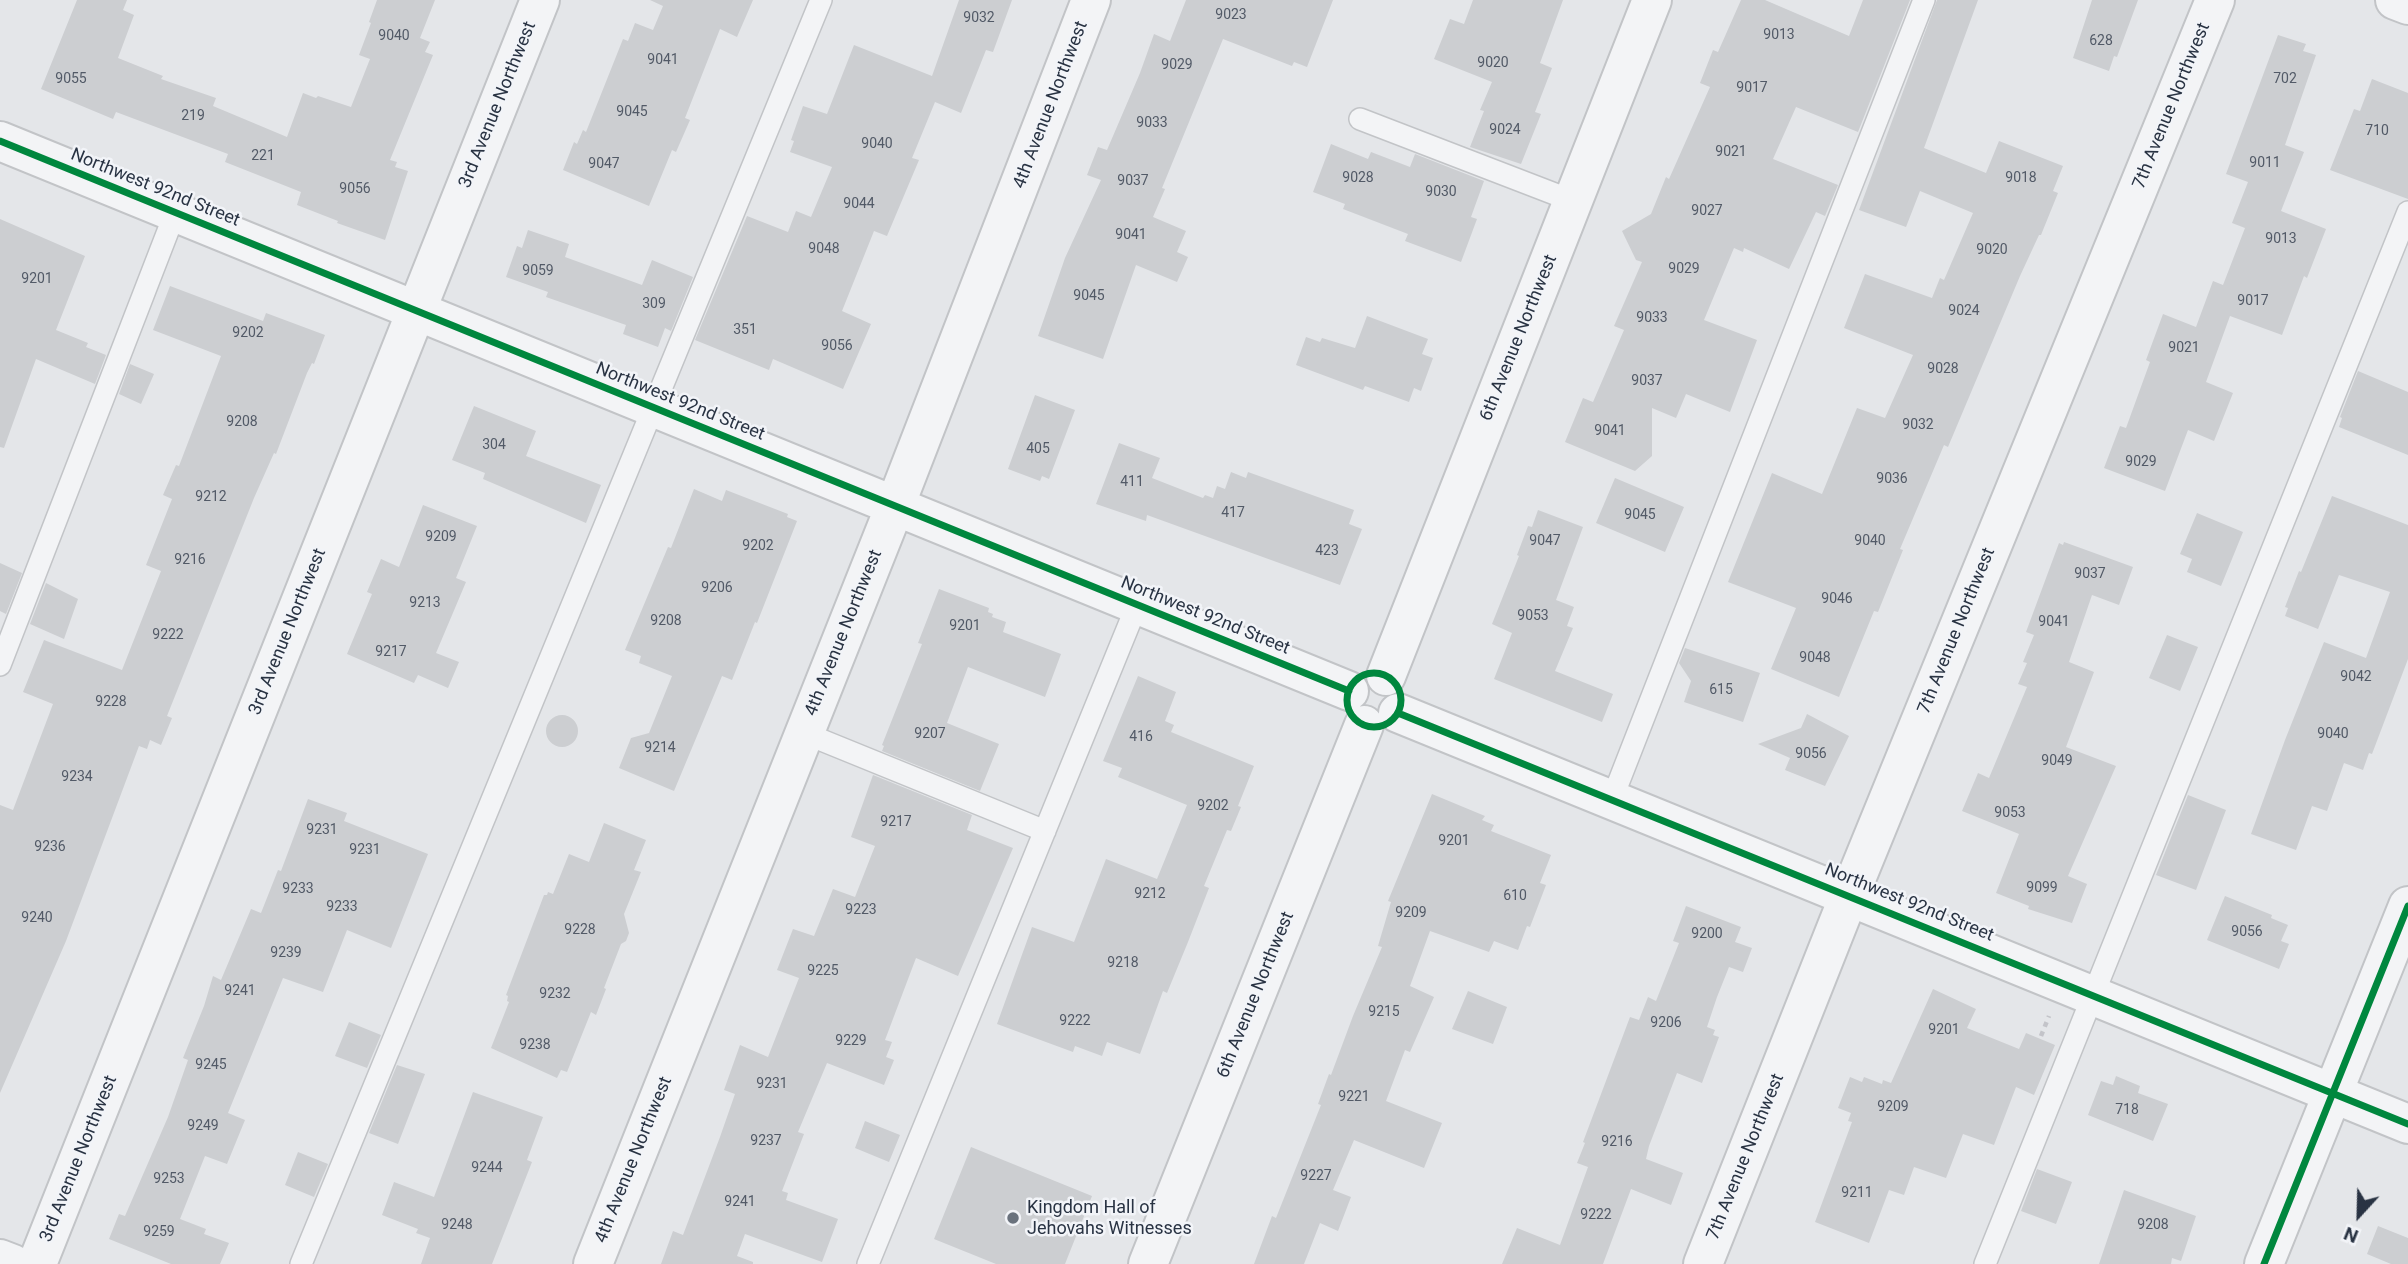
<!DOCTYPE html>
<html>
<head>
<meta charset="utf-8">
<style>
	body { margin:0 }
	#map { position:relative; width:2408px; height:1264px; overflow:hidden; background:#e4e6e9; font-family:Roboto,sans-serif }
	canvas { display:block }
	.north { position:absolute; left:2324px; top:1180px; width:70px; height:70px; -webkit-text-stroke:5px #f2f4f8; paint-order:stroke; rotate:202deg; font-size:19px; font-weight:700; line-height:28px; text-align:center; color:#293343 }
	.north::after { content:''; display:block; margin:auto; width:24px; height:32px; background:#293343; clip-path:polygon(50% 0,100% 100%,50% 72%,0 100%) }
</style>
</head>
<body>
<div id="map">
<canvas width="2408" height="1264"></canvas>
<div class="north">N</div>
</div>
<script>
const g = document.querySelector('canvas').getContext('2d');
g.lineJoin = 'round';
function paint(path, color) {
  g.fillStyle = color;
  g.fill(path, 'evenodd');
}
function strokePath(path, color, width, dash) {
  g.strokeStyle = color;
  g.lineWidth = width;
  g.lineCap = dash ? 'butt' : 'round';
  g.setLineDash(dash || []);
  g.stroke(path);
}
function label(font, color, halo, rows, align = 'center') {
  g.font = font + ' Roboto,sans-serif';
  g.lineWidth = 5;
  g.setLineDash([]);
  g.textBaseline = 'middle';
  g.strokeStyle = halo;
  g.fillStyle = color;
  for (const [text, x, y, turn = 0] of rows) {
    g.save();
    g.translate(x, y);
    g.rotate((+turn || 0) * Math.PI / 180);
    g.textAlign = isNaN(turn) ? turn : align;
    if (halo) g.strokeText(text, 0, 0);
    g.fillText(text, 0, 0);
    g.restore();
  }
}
paint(new Path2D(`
	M77,0H127L123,10L134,15L118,58L163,76L161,79L216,98L213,106L287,137L303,93L316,98L318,96L351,107L370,59L359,55L371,23L369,22L377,0H435L420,38L430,42L425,52L433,55L390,160L397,162L395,167L408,171L385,240L337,223L338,221L297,205L301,192L225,162L228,154L116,112L113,119L41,89Z
	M650,0H753L737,37L720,29L685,118L690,120L676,152L672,150L649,206L563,170L574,142L577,144L583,130L586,132L623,39L628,41L635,23L653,30L663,6Z
	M959,0H1012L993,52L986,50L961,113L935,102L912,158L919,160L887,236L874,231L842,311L871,324L843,389L773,359L769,370L695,340L747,216L788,232L796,211L811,217L832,167L790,152L794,141L791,140L803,106L827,114L854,45L932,76Z
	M1186,0H1333L1307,67L1294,62L1292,66L1223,39L1162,188L1165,189L1153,217L1186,231L1177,252L1188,257L1177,282L1136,265L1103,359L1038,336L1065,258L1101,180L1087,175L1098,147L1107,150L1140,73L1154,34L1170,41Z
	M1473,0H1563L1540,63L1552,68L1535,112L1541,114L1521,164L1470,147L1484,111L1480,110L1492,82L1434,59L1450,19L1464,24Z
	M1741,0H1765L1849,36L1863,0H1910L1858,132L1796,107L1773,159L1838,185L1825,216L1816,212L1789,269L1744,248L1743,252L1734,248L1704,320L1757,340L1730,412L1686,394L1676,418L1652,408V456L1635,471L1565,442L1583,398L1593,402L1624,330L1614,326L1642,262L1636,260L1622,231L1651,214L1666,177L1669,179L1710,87L1700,83L1713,50L1718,52Z
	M1937,0H1978L1924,148L1986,173L1999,141L2063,166L2053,191L2058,193L2041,235H2039L2020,276L1948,447L1944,445L1900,549L1903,550L1878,612L1874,611L1839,697L1771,669L1796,608L1728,582L1772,473L1822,494L1857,408L1885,418L1913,355L1844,328L1865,274L1932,298L1940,278L1944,280L1973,213L1920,191L1906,227L1859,210Z
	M2092,0H2138L2117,57L2114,56L2109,71L2073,58Z
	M2278,35L2306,44L2303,51L2316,55L2285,145L2304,152L2281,211L2326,229L2307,278L2304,276L2282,335L2230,316L2206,382L2233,393L2214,441L2188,430L2165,491L2104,468L2120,426L2126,428L2150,362L2146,360L2163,314L2196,327L2213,281L2223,285L2245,228L2232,223L2248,182L2226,174Z
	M2372,79L2408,93V199L2330,170L2354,109L2360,111Z
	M1331,144L1368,159L1371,152L1410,167L1415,154L1484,181L1471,217L1477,219L1461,262L1405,241L1408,234L1343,209L1345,204L1313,192Z
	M0,219L85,256L56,330L88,343L86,347L106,355L95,384L36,359L4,448L0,447Z
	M528,230L569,244L565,257L642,285L652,260L693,277L671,331L665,328L658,347L623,334L626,325L546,297L548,292L506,277L517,246L522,248Z
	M170,286L263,321L266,313L325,335L314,364L312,363L307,373L276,454L274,453L254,498L167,716L172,718L161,745L150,740L147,749L139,746L66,941L0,1093V805L13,810L53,704L23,692L44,640L122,670L161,571L146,565L172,499L163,495L176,465L179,466L221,356L153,330Z
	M1367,316L1428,339L1422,354L1433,358L1421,391L1414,388L1409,402L1365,386L1363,390L1296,365L1306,337L1320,342L1322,338L1355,348Z
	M130,364L154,374L141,404L119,394Z
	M2358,371L2408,392V455L2339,427L2342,418L2340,417Z
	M1035,395L1075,410L1049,479L1042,476L1040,481L1008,469Z
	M474,406L536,431L526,456L601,485L586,523L483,479L485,473L452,460Z
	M1119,443L1160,458L1152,478L1203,498L1205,495L1213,498L1217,486L1225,489L1231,472L1246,478L1248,472L1354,510L1349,524L1362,529L1340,585L1147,515L1146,521L1096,504Z
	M1615,478L1684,507L1665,552L1596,523Z
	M694,489L722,501L726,490L788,514L787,517L797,521L757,623L755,622L732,680L722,676L674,791L619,768L631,738L649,733L672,676L639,663L641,656L625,650L668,547L671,548Z
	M2332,496L2408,525V659L2372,754L2369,753L2363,770L2344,763L2327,811L2312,806L2296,850L2251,834L2285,740L2324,642L2366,658L2390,592L2339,575L2318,629L2285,616L2288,608L2285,607L2299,571L2301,572Z
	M423,505L477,526L456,578L466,582L436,653L459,662L448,688L418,675L414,683L347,654L372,594L367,592L381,559L399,567Z
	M1538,510L1583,527L1556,600L1574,607L1567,626L1573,628L1555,671L1613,694L1602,722L1494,679L1512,633L1492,624L1519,556L1517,555L1528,526L1532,527Z
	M2197,513L2243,532L2221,586L2187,572L2192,559L2180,554Z
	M2064,542L2133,567L2119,605L2092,595L2069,662L2094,672L2066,747L2116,766L2068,876L2087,884L2072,923L2028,909L2029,906L1996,893L2019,834L1962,811L1978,773L1989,778L2027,687L2018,684L2027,663L2023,662L2034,635L2026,632L2059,543L2063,545Z
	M0,563L22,573L6,614L0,611Z
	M46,583L78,599L64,639L30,624Z
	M939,589L989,608L988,612L993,614L992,617L1006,622L1003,632L1061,654L1045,697L968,667L947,723L999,744L980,791L882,751L884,746L882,745L922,644L918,643Z
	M2167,635L2198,647L2180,691L2149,678Z
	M1685,648L1760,673L1743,722L1684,702L1691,681L1679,663Z
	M1138,676L1176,692L1165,721L1174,725L1171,732L1254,766L1238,806L1241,807L1231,831L1227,830L1204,886L1209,888L1188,942L1167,993L1163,991L1140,1054L1107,1042L1102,1056L1075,1046L1073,1052L997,1024L1032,927L1074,942L1106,859L1157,879L1187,805L1118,777L1122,768L1103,761Z
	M1807,714L1849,736L1825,786L1785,770L1790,758L1758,744L1801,728Z
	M546 731a16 16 0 1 1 32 0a16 16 0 1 1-32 0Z
	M873,775L972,815L967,830L1013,848L958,976L916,958L885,1040L892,1042L886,1057L894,1060L884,1085L827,1063L798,1132L804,1134L782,1191L788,1193L786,1200L838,1219L822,1262L745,1234L737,1256L753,1262V1264H661L673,1231L683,1235L720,1137L735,1094L724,1090L740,1045L768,1057L799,978L777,970L793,929L814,936L833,889L855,897L875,846L851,837Z
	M1432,794L1485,816L1482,820L1494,825L1491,831L1551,855L1540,883L1546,885L1530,927L1527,926L1518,950L1494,941L1489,952L1430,931L1410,986L1434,997L1410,1052L1405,1050L1386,1101L1442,1123L1424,1168L1354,1140L1333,1190L1351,1197L1338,1231L1320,1223L1304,1264H1254L1272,1216L1276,1218L1321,1105L1318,1104L1329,1074L1331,1075L1353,1016L1382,947L1378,946L1391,902L1388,901Z
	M2188,795L2226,810L2196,890L2156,875Z
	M308,799L347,813L344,821L428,854L391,948L347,930L323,992L283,978L228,1113L245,1120L227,1164L205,1156L180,1219L206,1229L204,1234L229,1243L220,1264H171L109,1239L119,1214L125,1216L168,1117L188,1060L183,1058L204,1006L213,976L221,980L251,909L261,913L278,870L281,871Z
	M604,823L646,840L634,870L641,872L624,914L629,933L626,941L621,944L604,988L606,989L596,1015L591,1012L567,1072L561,1070L557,1078L491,1048L509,1002L507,1001L508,996L506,995L544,895H547L548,892L553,894L569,854L589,862Z
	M2225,896L2272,915L2271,918L2288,925L2281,941L2289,944L2279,969L2207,940Z
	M1686,906L1741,927L1735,942L1752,948L1743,972L1729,967L1717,997L1707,1027L1715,1030L1713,1035L1719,1037L1702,1083L1677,1073L1649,1146L1646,1159L1683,1173L1671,1205L1631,1189L1603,1264H1502L1517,1228L1560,1245L1588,1167L1577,1163L1585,1143L1583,1142L1630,1017L1639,1020L1648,997L1656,1001L1679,943L1673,941Z
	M1933,989L1976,1009L1967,1028L2019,1049L2026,1033L2055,1045L2034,1095L2016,1087L1994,1145L1963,1134L1946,1178L1914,1167L1904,1195L1889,1190L1869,1243L1815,1222L1852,1122L1848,1121L1851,1113L1838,1108L1850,1077L1862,1082L1864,1077L1882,1084L1883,1080L1891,1083Z
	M1468,991L1507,1007L1493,1044L1452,1029Z
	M349,1022L381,1035L367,1068L335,1056Z
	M397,1065L425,1074L398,1144L369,1133Z
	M2116,1076L2140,1086L2138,1093L2168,1104L2153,1141L2088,1115L2101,1081L2113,1085Z
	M473,1092L543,1117L527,1160L532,1162L492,1264H421L430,1238L416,1233L418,1229L382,1215L394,1182L434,1197Z
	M865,1121L900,1135L889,1162L855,1148Z
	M971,1147L1092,1196L1065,1264H996L934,1239Z
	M298,1152L328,1164L314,1197L285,1185Z
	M2037,1169L2072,1182L2056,1224L2021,1211Z
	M2124,1190L2196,1216L2181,1261L2172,1258L2171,1264H2099Z
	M2378,1226L2408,1238V1264H2391L2367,1254Z`), '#ccced1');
const service = new Path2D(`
	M1360,119L1573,201
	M0,665L175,213
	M804,733L1045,831
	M1612,799L1924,0
	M301,1264L821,0
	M868,1264L1137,605
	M1985,1264L2408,212`);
const minor = new Path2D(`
	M2395,0L2408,5
	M0,141L1349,691
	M1386,676L1652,0
	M1398,713L2408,1124
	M0,1259L13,1264
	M593,1264L895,506L1091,0
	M1148,1264L1364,725
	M1703,1264L1849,896L2215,0`);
const tertiary = new Path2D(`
	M37,1264L540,0
	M2264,1264L2408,906`);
strokePath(service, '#c2c4c7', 24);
strokePath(minor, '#c2c4c7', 42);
strokePath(tertiary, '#c2c4c7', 42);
strokePath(new Path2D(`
	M2041,1036L2049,1016`), '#c3c4c9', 4.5, [5, 5]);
strokePath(service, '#f3f4f6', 21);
strokePath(minor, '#f3f4f6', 38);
strokePath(tertiary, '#f3f4f6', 38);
strokePath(new Path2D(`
	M0,141L1349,691
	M1347 700a27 27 0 1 1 54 0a27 27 0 1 1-54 0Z
	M1398,713L2408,1124
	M2264,1264L2408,906`), '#00873e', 7);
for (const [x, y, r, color] of [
	[1013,1218,7,"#6a727d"]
]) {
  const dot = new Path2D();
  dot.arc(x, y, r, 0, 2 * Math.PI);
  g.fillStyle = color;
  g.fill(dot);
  strokePath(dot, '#f2f4f8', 2.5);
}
label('14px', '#525a67', null, [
	["9023",1231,15],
	["9032",979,18],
	["9013",1779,35],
	["9040",394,36],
	["628",2101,41],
	["9041",663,60],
	["9020",1493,63],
	["9029",1177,65],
	["9055",71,79],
	["702",2285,79],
	["9017",1752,88],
	["9045",632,112],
	["219",193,116],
	["9033",1152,123],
	["9024",1505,130],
	["710",2377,131],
	["9040",877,144],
	["9021",1731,152],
	["221",263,156],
	["9011",2265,163],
	["9047",604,164],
	["9028",1358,178],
	["9018",2021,178],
	["9037",1133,181],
	["9056",355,189],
	["9030",1441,192],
	["9044",859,204],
	["9027",1707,211],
	["9041",1131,235],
	["9013",2281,239],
	["9048",824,249],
	["9020",1992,250],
	["9029",1684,269],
	["9059",538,271],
	["9201",37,279],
	["9045",1089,296],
	["9017",2253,301],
	["309",654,304],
	["9024",1964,311],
	["9033",1652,318],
	["351",745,330],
	["9202",248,333],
	["9056",837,346],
	["9021",2184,348],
	["9028",1943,369],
	["9037",1647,381],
	["9208",242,422],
	["9032",1918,425],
	["9041",1610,431],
	["304",494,445],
	["405",1038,449],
	["9029",2141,462],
	["9036",1892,479],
	["411",1132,482],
	["9212",211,497],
	["417",1233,513],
	["9045",1640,515],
	["9209",441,537],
	["9047",1545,541],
	["9040",1870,541],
	["9202",758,546],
	["423",1327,551],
	["9216",190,560],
	["9037",2090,574],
	["9206",717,588],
	["9046",1837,599],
	["9213",425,603],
	["9053",1533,616],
	["9208",666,621],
	["9041",2054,622],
	["9201",965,626],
	["9222",168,635],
	["9217",391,652],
	["9048",1815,658],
	["9042",2356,677],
	["615",1721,690],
	["9228",111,702],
	["9207",930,734],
	["9040",2333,734],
	["416",1141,737],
	["9214",660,748],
	["9056",1811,754],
	["9049",2057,761],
	["9234",77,777],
	["9202",1213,806],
	["9053",2010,813],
	["9217",896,822],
	["9231",322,830],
	["9201",1454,841],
	["9236",50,847],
	["9231",365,850],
	["9099",2042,888],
	["9233",298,889],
	["9212",1150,894],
	["610",1515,896],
	["9233",342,907],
	["9223",861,910],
	["9209",1411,913],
	["9240",37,918],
	["9228",580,930],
	["9056",2247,932],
	["9200",1707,934],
	["9239",286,953],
	["9218",1123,963],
	["9225",823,971],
	["9241",240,991],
	["9232",555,994],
	["9215",1384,1012],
	["9222",1075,1021],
	["9206",1666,1023],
	["9201",1944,1030],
	["9229",851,1041],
	["9238",535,1045],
	["9245",211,1065],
	["9231",772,1084],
	["9221",1354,1097],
	["9209",1893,1107],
	["718",2127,1110],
	["9249",203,1126],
	["9237",766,1141],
	["9216",1617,1142],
	["9244",487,1168],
	["9227",1316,1176],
	["9253",169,1179],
	["9211",1857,1193],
	["9241",740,1202],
	["9222",1596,1215],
	["9248",457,1225],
	["9208",2153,1225],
	["9259",159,1232]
]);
label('18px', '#293343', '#f2f4f8', [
	["3rd Avenue Northwest",498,105,-68],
	["4th Avenue Northwest",1051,105,-69],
	["7th Avenue Northwest",2172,106,-68],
	["Northwest 92nd Street",155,188,22],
	["6th Avenue Northwest",1519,338,-68],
	["Northwest 92nd Street",680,402,22],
	["Northwest 92nd Street",1205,616,22],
	["7th Avenue Northwest",1957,631,-68],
	["3rd Avenue Northwest",288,632,-68],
	["4th Avenue Northwest",844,633,-68],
	["Northwest 92nd Street",1909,903,22],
	["6th Avenue Northwest",1256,995,-68],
	["7th Avenue Northwest",1746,1157,-68],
	["3rd Avenue Northwest",79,1159,-68],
	["4th Avenue Northwest",634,1160,-68]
]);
label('18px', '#293343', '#f2f4f8', [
	["Kingdom Hall of",1027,1208],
	["Jehovahs Witnesses",1027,1229]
], 'left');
</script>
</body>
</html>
